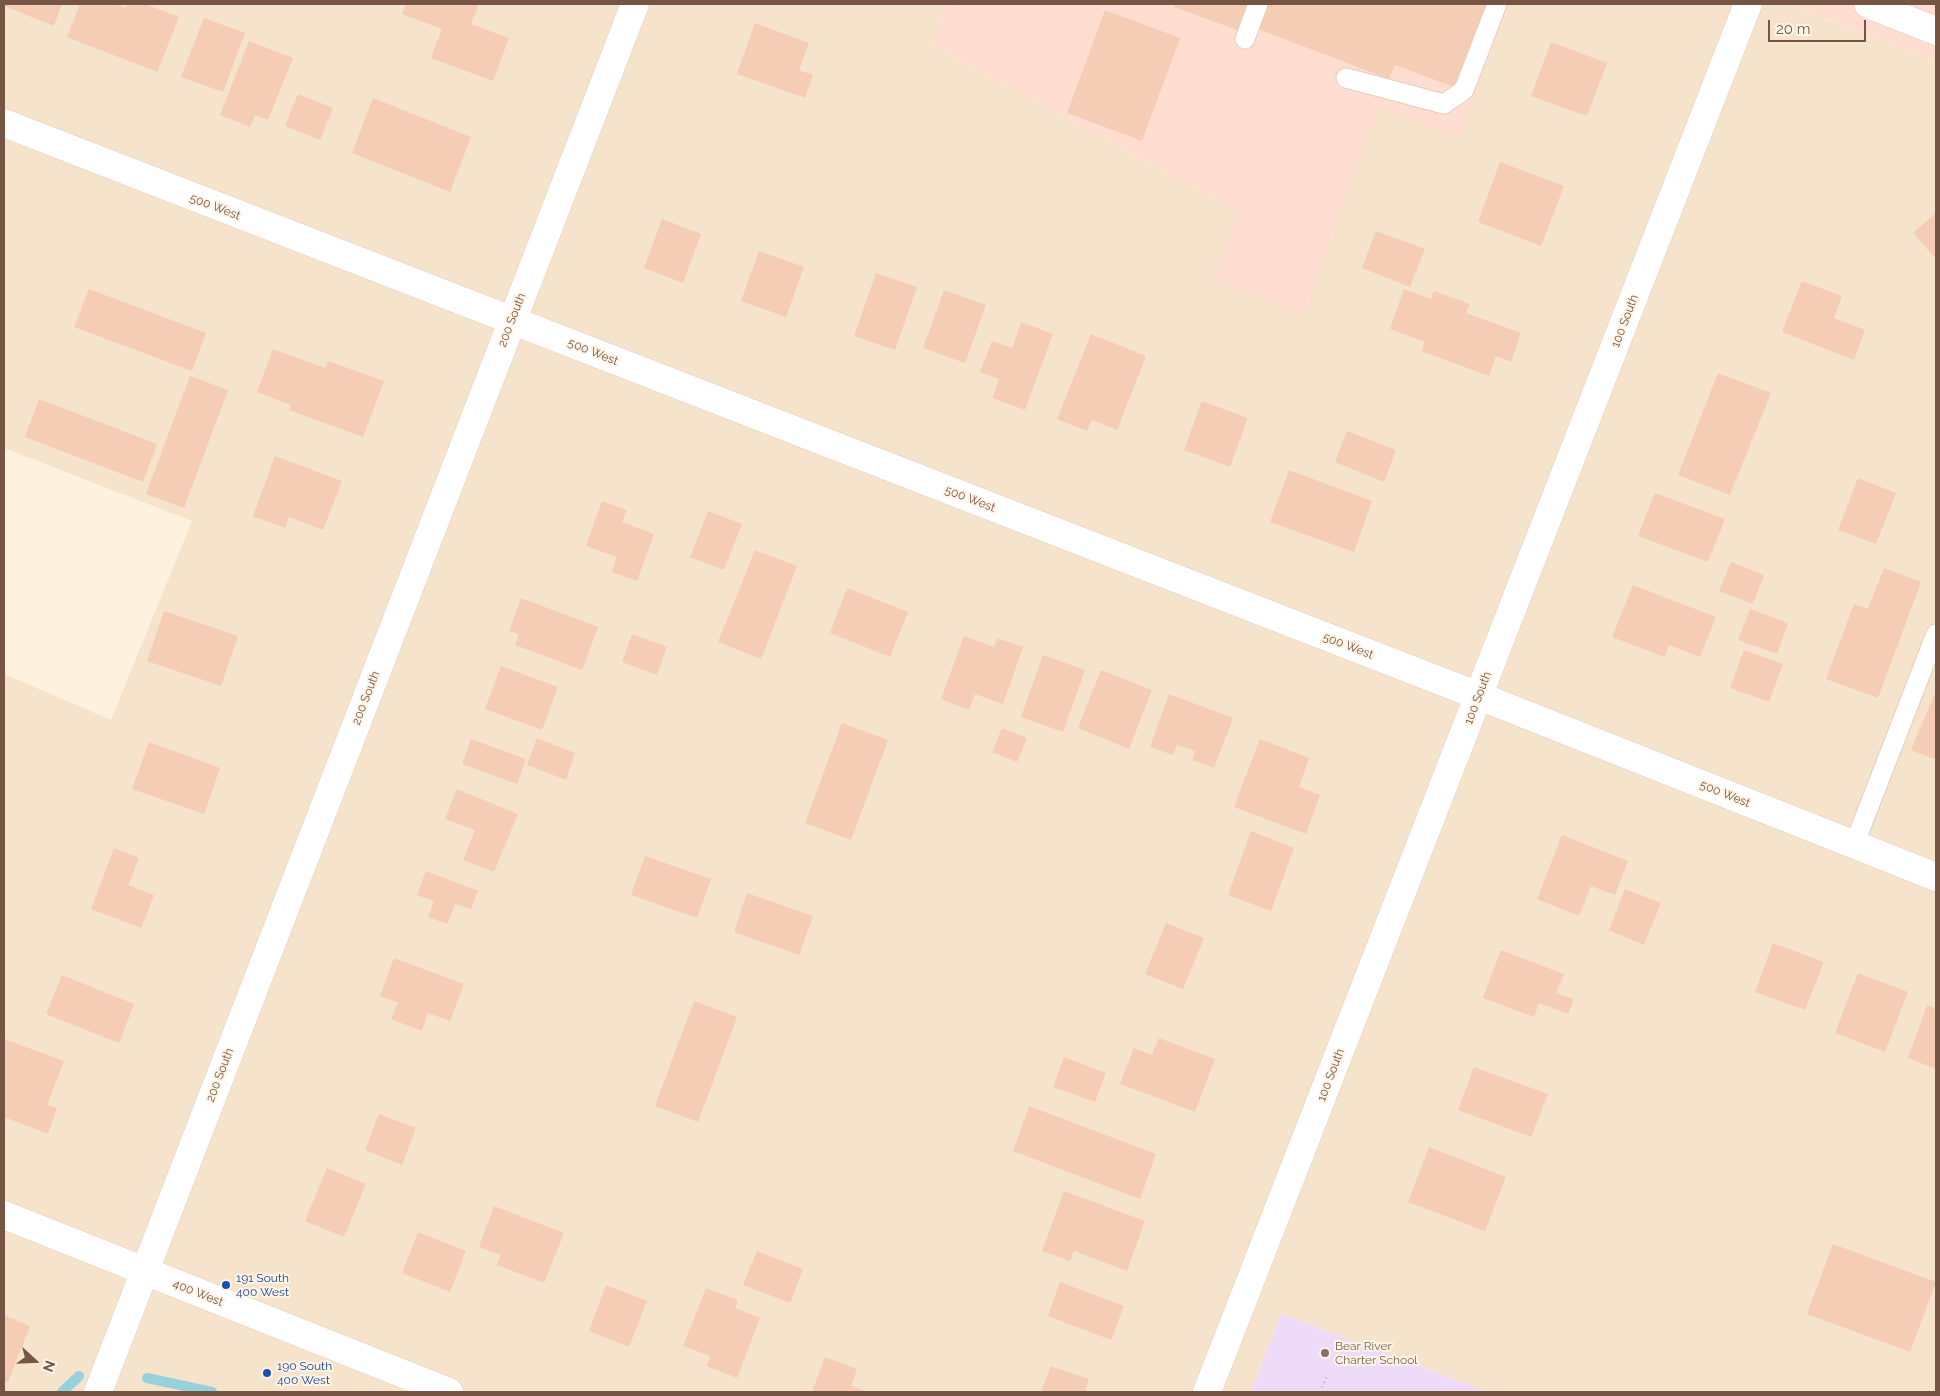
<!DOCTYPE html>
<html>
<head>
<meta charset="utf-8">
<style>
	body { margin:0 }
	#map { position:relative; width:1940px; height:1396px; overflow:hidden; background:#fef1de; font-family:Raleway,sans-serif }
	canvas { display:block }
	.frame { position:absolute; inset:0; border:5px solid #765545; pointer-events:none }
	.north { position:absolute; left:10px; top:1336px; width:50px; height:50px; -webkit-text-stroke:4px #fff5e6; paint-order:stroke; rotate:110deg; font-size:14px; font-weight:700; line-height:20px; text-align:center; color:#765545 }
	.north::after { content:''; display:block; margin:auto; width:18px; height:22px; background:#765545; clip-path:polygon(50% 0,100% 100%,50% 72%,0 100%) }
	.scale { position:absolute; left:1768px; top:20px; width:98px; height:22px; box-sizing:border-box; border:2px solid #765545; border-top:0; padding-left:6px; font-size:15px; line-height:18px; white-space:nowrap; color:#765545; -webkit-text-stroke:4px #fff5e6; paint-order:stroke }
</style>
</head>
<body>
<div id="map">
<canvas width="1940" height="1396"></canvas>
<div class="frame"></div>
<div class="north">N</div>
<div class="scale">20 m</div>
</div>
<script>
const g = document.querySelector('canvas').getContext('2d');
g.lineJoin = 'round';
function paint(path, color) {
  g.fillStyle = color;
  g.fill(path, 'evenodd');
}
function strokePath(path, color, width, dash) {
  g.strokeStyle = color;
  g.lineWidth = width;
  g.lineCap = dash ? 'butt' : 'round';
  g.setLineDash(dash || []);
  g.stroke(path);
}
function label(font, color, halo, rows, align = 'center') {
  g.font = font + ' Raleway,sans-serif';
  g.lineWidth = 4;
  g.setLineDash([]);
  g.textBaseline = 'middle';
  g.strokeStyle = halo;
  g.fillStyle = color;
  for (const [text, x, y, turn = 0] of rows) {
    g.save();
    g.translate(x, y);
    g.rotate((+turn || 0) * Math.PI / 180);
    g.textAlign = isNaN(turn) ? turn : align;
    if (halo) g.strokeText(text, 0, 0);
    g.fillText(text, 0, 0);
    g.restore();
  }
}
paint(new Path2D(`
	M4,4H946L932,45L1239,212L1303,315L1378,107L1459,136L1509,4H1789L1936,62V1392H1488L1281,1314L1251,1392H4V674L111,720L192,521L4,448Z`), '#f6e3cc');
paint(new Path2D(`
	M946,4H1509L1459,137L1378,108L1303,315L1212,280L1239,212L932,45Z
	M1789,4H1936V62L1802,9Z`), '#ffded1');
paint(new Path2D(`
	M1281,1314L1488,1392H1251Z`), '#eedbfa');
strokePath(new Path2D(`
	M147,1378L212,1392
	M62,1392L79,1376`), '#97d1db', 10);
paint(new Path2D(`
	M4,4H62L54,26L4,6Z
	M80,4H115L126,8L127,4H145L179,17L157,72L67,37Z
	M406,4H471L478,6L471,24L509,38L493,81L431,58L442,29L402,14Z
	M1175,4H1247L1237,30L1174,7Z
	M1268,4H1486L1454,87L1395,65L1389,79L1258,29Z
	M1105,10L1180,38L1142,141L1067,113Z
	M204,18L245,33L223,92L181,77Z
	M755,23L809,43L799,70L813,75L805,98L737,74Z
	M249,41L293,58L268,120L255,115L250,127L220,115Z
	M1551,42L1607,63L1587,116L1531,96Z
	M298,94L333,108L320,140L285,126Z
	M373,98L471,137L450,192L352,153Z
	M1500,162L1564,186L1541,246L1478,222Z
	M1936,213V259L1913,233Z
	M662,219L701,234L683,283L644,268Z
	M1376,231L1425,249L1410,287L1362,268Z
	M759,251L804,267L786,317L741,301Z
	M876,273L917,287L895,350L854,336Z
	M1802,281L1842,296L1834,318L1865,330L1854,360L1782,332Z
	M89,289L206,333L192,371L74,327Z
	M1404,289L1431,299L1434,291L1470,304L1466,313L1521,333L1511,362L1496,356L1489,376L1421,351L1425,342L1390,329Z
	M944,290L986,305L965,363L923,348Z
	M1021,322L1053,334L1025,410L992,398L999,379L980,372L992,341L1012,348Z
	M1091,334L1146,356L1117,430L1092,420L1087,431L1057,419Z
	M273,349L325,368L328,361L384,381L363,437L289,410L291,405L257,392Z
	M1718,373L1771,393L1730,495L1678,475Z
	M190,376L228,390L184,508L146,494Z
	M39,399L157,444L143,482L25,437Z
	M1202,401L1248,418L1230,467L1184,450Z
	M1347,431L1396,450L1384,482L1335,462Z
	M275,456L342,481L323,530L289,517L285,528L253,516Z
	M1289,470L1372,501L1354,552L1270,522Z
	M1858,478L1896,493L1876,544L1838,530Z
	M1655,493L1725,519L1708,562L1638,536Z
	M602,501L627,510L622,522L654,534L637,581L612,572L617,557L586,546Z
	M708,511L742,524L724,570L690,557Z
	M755,550L797,566L761,659L718,642Z
	M1731,562L1764,575L1753,604L1719,591Z
	M1884,568L1921,582L1878,698L1826,679L1854,604L1868,609Z
	M1633,585L1716,617L1700,657L1669,645L1664,657L1612,637Z
	M847,588L908,612L890,657L830,633Z
	M521,598L598,627L582,670L515,645L519,634L509,631Z
	M1750,609L1788,623L1777,654L1738,640Z
	M164,611L238,636L221,686L147,661Z
	M632,634L667,647L657,675L622,662Z
	M964,636L994,647L997,638L1023,647L1003,704L975,694L969,710L941,699Z
	M1744,650L1783,664L1769,702L1730,688Z
	M1043,655L1085,670L1063,732L1021,717Z
	M501,666L558,687L542,730L485,709Z
	M1101,670L1152,690L1129,749L1078,728Z
	M1169,694L1233,718L1214,768L1192,760L1195,751L1177,745L1173,755L1150,747Z
	M1934,695L1936,696V760L1911,750Z
	M842,723L888,740L851,840L805,823Z
	M1002,728L1027,738L1017,762L992,752Z
	M537,738L575,753L566,780L527,765Z
	M471,739L526,759L517,784L462,764Z
	M1260,739L1309,758L1299,787L1320,795L1306,834L1234,807Z
	M149,742L220,768L204,814L132,789Z
	M457,789L518,814L494,872L463,860L475,830L445,819Z
	M1251,831L1294,848L1271,911L1228,895Z
	M1562,835L1628,861L1615,895L1591,886L1579,916L1537,899Z
	M114,848L139,858L128,885L154,895L141,928L91,909Z
	M645,856L711,879L697,918L631,895Z
	M426,871L478,891L471,909L455,904L447,924L428,917L434,901L417,895Z
	M1625,889L1661,903L1644,945L1609,930Z
	M747,893L813,916L799,955L734,932Z
	M1166,923L1204,938L1183,989L1145,974Z
	M1773,943L1824,962L1805,1010L1755,992Z
	M1501,950L1564,974L1556,993L1574,999L1568,1014L1539,1003L1534,1017L1483,998Z
	M394,958L464,984L450,1021L428,1013L422,1031L391,1019L398,1003L380,996Z
	M1858,973L1908,992L1885,1052L1835,1033Z
	M62,975L134,1004L119,1043L46,1014Z
	M694,1001L737,1017L698,1122L655,1106Z
	M1927,1005L1936,1009V1069L1908,1058Z
	M1159,1038L1215,1059L1195,1112L1120,1084L1134,1048L1152,1055Z
	M4,1039L64,1061L47,1105L57,1108L48,1134L4,1117Z
	M1064,1057L1106,1073L1095,1102L1053,1087Z
	M1474,1067L1548,1094L1531,1137L1458,1110Z
	M1029,1106L1156,1154L1140,1199L1013,1151Z
	M379,1114L416,1128L402,1165L365,1150Z
	M1429,1147L1506,1177L1485,1231L1408,1202Z
	M327,1168L366,1184L344,1237L305,1221Z
	M1064,1191L1145,1221L1127,1271L1074,1251L1070,1261L1042,1251Z
	M494,1206L564,1233L544,1283L497,1265L501,1255L479,1247Z
	M418,1232L466,1251L450,1292L402,1273Z
	M1833,1244L1936,1282L1910,1352L1807,1314Z
	M757,1251L803,1269L790,1303L743,1285Z
	M1060,1282L1124,1306L1111,1340L1048,1316Z
	M606,1285L647,1301L629,1347L589,1331Z
	M706,1288L738,1300L735,1308L760,1318L737,1378L707,1366L710,1356L683,1346Z
	M4,1315L30,1326L8,1382L4,1381Z
	M825,1357L857,1369L851,1386L869,1392H812Z
	M1051,1366L1089,1379L1085,1392H1041Z`), '#f5cdb4');
const service = new Path2D(`
	M1245,39L1258,4
	M1346,78L1444,104L1464,90L1497,4
	M1854,845L1936,634`);
const minor = new Path2D(`
	M4,1215L449,1392
	M98,1392L635,4
	M1207,1392L1748,4`);
const tertiary = new Path2D(`
	M1868,4L1936,31
	M4,123L1479,696L1936,877`);
strokePath(service, '#e2cdba', 21);
strokePath(minor, '#e2cdba', 29);
strokePath(tertiary, '#e2cdba', 29);
strokePath(new Path2D(`
	M1320,1392L1327,1376`), '#dab097', 3, [1, 4]);
strokePath(service, '#fff', 19);
strokePath(minor, '#fff', 28);
strokePath(tertiary, '#fff', 28);
for (const [x, y, r, color] of [
	[226,1285,5,"#1a4fb4"],
	[1325,1353,5,"#8d6e63"],
	[267,1373,5,"#1a4fb4"]
]) {
  const dot = new Path2D();
  dot.arc(x, y, r, 0, 2 * Math.PI);
  g.fillStyle = color;
  g.fill(dot);
  strokePath(dot, '#fff5e6', 2);
}
label('12px', '#765545', '#fff5e6', [
	["500 West",215,207,21],
	["200 South",512,320,-69],
	["100 South",1625,321,-69],
	["500 West",593,352,22],
	["500 West",970,499,21],
	["500 West",1348,646,21],
	["200 South",366,698,-69],
	["100 South",1478,698,-69],
	["500 West",1725,794,22],
	["200 South",220,1075,-69],
	["100 South",1331,1075,-69],
	["400 West",198,1293,22]
]);
label('12px', '#164399', '#fff5e6', [
	["191 South",236,1278],
	["400 West",236,1292],
	["190 South",277,1366],
	["400 West",277,1380]
], 'left');
label('12px', '#785e54', '#fff5e6', [
	["Bear River",1335,1346],
	["Charter School",1335,1360]
], 'left');
</script>
</body>
</html>
